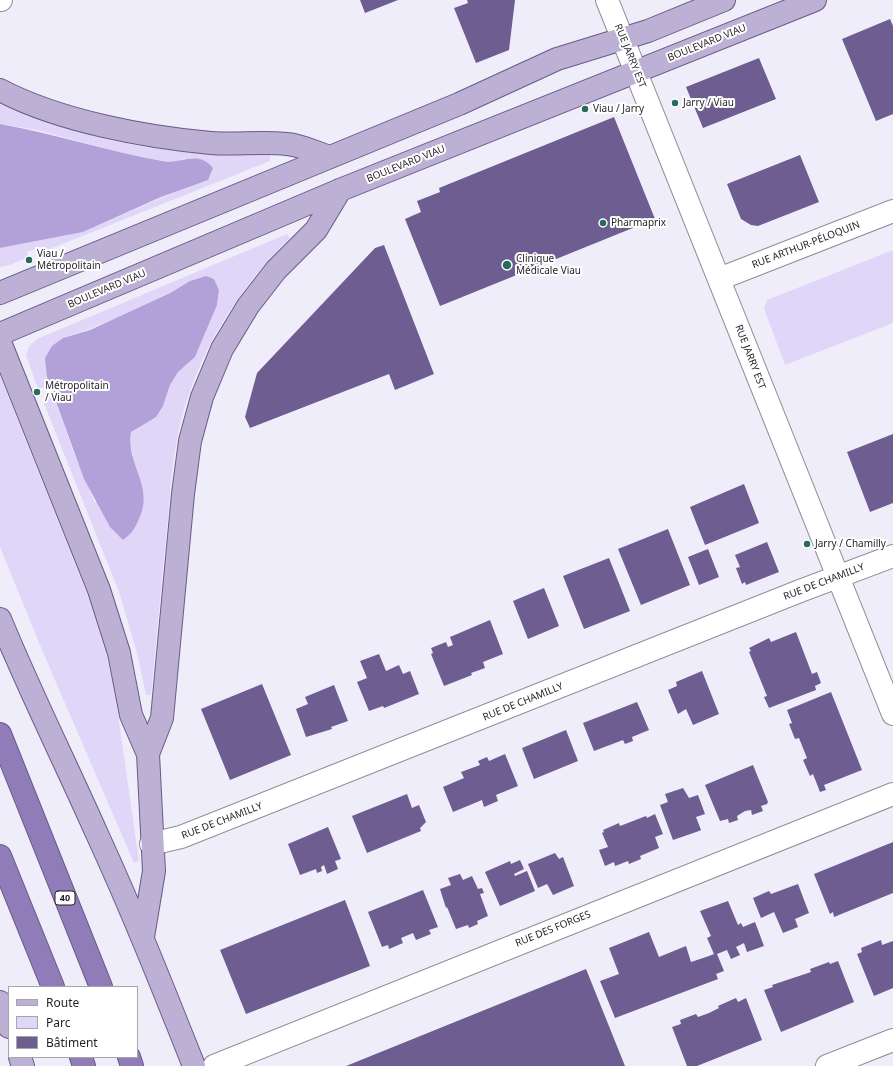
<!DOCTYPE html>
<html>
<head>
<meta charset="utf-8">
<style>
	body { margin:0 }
	#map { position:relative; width:893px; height:1066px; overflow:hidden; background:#f0edfa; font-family:"Noto Sans",sans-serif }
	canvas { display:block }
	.legend { position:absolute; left:8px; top:986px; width:130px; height:72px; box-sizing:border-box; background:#fff; border:1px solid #a6a5a7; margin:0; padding:5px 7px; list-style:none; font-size:12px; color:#201f24 }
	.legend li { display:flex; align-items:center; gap:8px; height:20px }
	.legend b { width:20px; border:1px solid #a6a5a7 }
</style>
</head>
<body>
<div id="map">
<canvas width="893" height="1066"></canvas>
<ul class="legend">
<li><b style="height:5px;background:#bcb0d5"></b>Route</li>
<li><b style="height:11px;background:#e0d7f8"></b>Parc</li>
<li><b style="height:11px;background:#6d5d90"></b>Bâtiment</li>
</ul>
</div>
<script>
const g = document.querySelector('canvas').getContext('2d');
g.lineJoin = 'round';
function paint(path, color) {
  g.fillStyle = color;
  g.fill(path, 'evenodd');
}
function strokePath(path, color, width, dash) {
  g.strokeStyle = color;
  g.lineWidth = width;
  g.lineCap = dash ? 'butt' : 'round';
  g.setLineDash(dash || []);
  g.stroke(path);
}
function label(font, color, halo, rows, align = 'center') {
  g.font = font + ' "Noto Sans",sans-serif';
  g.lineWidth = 4;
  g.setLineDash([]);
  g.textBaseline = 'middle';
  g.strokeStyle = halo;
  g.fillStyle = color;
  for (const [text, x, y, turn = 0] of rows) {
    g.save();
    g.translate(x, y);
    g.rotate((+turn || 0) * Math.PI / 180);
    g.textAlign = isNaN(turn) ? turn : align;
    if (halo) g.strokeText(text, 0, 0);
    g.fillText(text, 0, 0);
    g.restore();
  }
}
paint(new Path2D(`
	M0,104C90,143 172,156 270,155V161L40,253L38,248L27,252L29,257L10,265L0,267V248L83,232L177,191L185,158L177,162L162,161L126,154L37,130L0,124Z
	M287,234L290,238C236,291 196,355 179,429C171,465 170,502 166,538C161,590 156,642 151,695H146L137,653L119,592L43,401L48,399L43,387L38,389L26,355L29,346L39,338ZM206,276L214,279L219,290L217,305L195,357L178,372L170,385L163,406L131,432L129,442L133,456L95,503L73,451L47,377L63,338C99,327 133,310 167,294C181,287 192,280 206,276Z
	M893,250V323L785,365L764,309L767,300Z
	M0,375L90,602L106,653L116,700L139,861L134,863L42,650L0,547Z`), '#e0d7f8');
paint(new Path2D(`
	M0,124C55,134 107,151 162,161C181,165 198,149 213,168L208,180L161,197L83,232L0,248Z
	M206,276L214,279L219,290L217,305L195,357L178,372L170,385L163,406L156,417L131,432C125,464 156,487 138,521C134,530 131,534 123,540L110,527L84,479L47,377L45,358L52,346L63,338L90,330L170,293L190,281Z`), '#b2a1d8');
paint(new Path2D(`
	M360,0H398L365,13Z
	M467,0H515L509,50L476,63L454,8L468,3Z
	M890,19L893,26V114L876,121L842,39Z
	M759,58L776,99L703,128L686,87Z
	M614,117L655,219L440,306L405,219L421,212L417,201L440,192L439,188Z
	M800,155L819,202L758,226L751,225L741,219L727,184Z
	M384,245L434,374L395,390L389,374L250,428L245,417L257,373L375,248Z
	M893,434V503L870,512L847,452Z
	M744,484L759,523L705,545L690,507Z
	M668,529L690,585L641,605L618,549Z
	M767,542L779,572L746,585L745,582L742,584L736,568L740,567L735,555Z
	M708,549L719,577L699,585L688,557Z
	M609,558L630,611L584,629L563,576Z
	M544,588L559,626L528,639L513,601Z
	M490,620L503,654L483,662L485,668L471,673L472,675L444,686L431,654L433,653L431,648L446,642L448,647L453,645L450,637Z
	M796,632L812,674L817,672L821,683L815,686L816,690L769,708L764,697L767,696L749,652L751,651L749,648L769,638L771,642Z
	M379,654L386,671L399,665L403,674L410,671L419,694L384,708L383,706L369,711L357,682L367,678L360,661Z
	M702,671L719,714L693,725L686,709L678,714L668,690L677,686L676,682Z
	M262,684L291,755L230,780L201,709Z
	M334,685L348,721L331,727L332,729L306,737L296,709L308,704L305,697Z
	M831,692L862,770L824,785L826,790L820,792L813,774L810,776L803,760L807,758L799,738L795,739L789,724L792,723L787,710Z
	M637,702L649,730L632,737L633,741L625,744L623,740L594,751L583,723Z
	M566,730L578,761L534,779L522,748Z
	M505,754L518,786L496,795L498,801L484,807L482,800L453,812L443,787L464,778L461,772L480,765L478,761L487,757L489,761Z
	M753,765L768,802L767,804L761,806L763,811L752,815L751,810L745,811L737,816L738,820L729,823L728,819L720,821L705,785Z
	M683,788L689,798L698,795L705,814L696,817L701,830L699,831L673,840L660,805L668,802L665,794Z
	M407,794L412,808L419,805L426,822L420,828L421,831L367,853L352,816Z
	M655,814L663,834L655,837L659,848L640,856L641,859L629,864L628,861L615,866L614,862L605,866L599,850L608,847L602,833L604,832L603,830L619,823L620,826L646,816L647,818Z
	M328,827L341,859L335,861L338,869L327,874L324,865L321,867L322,871L317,873L316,869L300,875L288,844Z
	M893,842V893L834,917L833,912L830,914L814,874Z
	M555,853L559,859L563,857L574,886L553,895L547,884L538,888L528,864Z
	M520,860L524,869L514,874L515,876L527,871L535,891L500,906L485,872L510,861L511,864Z
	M460,874L463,880L472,876L478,889L482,888L484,893L480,894L488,916L477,921L478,924L469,928L468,925L456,929L447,907L446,908L440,889L451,885L448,878Z
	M798,884L809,913L795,919L798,927L783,933L774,912L761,918L753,898L769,891L771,894Z
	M423,890L438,927L429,930L431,934L416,940L413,933L401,938L403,943L389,949L388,945L382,947L368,912Z
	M345,900L370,966L246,1014L220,950Z
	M728,901L738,925L741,923L743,927L755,922L764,946L747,952L744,943L736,947L740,955L731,959L727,950L717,954L724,971L716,974L718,979L615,1018L600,981L619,974L609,948L649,932L659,957L686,946L691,962L709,956L714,954L707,938L711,936L700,911Z
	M881,940L882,945L893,941V988L874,996L857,954L862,952L861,948Z
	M838,961L854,1002L781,1032L764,990L773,987L772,985L811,972L810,969L829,962L830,964Z
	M586,969L625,1066H346Z
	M736,998L738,1002L746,998L762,1040L697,1066H687L672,1027L681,1024L680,1020L696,1014L698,1017L709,1013L719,1008L718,1006Z`), '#6d5d90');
const minor = new Path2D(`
	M0,0H1
	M607,0L893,714
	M719,279L893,211
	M151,844L181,837L800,591L893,556
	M214,1066L893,794
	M827,1066L893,1040`);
const major = new Path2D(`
	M0,90C59,121 145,137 211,143C236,145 262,141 287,144C301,145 317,153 330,157
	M0,293L459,104L557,59L648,31L724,0
	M0,334L340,190L815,0
	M0,342L99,590L119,653L131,715L148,754L154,871L143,937
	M0,619C30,692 65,762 97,834C132,910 163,988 194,1066
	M148,754L162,718L183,494L190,441L202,397L222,349L248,306L276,270L316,230L340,190
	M0,1002L9,1027
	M20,1057L23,1066`);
const highway = new Path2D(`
	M0,734L101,987
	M0,856L53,987
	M81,1057L84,1066
	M129,1057L132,1066`);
strokePath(minor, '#918e9a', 24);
strokePath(major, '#695b85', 24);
strokePath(highway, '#695b85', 24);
strokePath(minor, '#fff', 22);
strokePath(major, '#bcb0d5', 22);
strokePath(highway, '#907cb9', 22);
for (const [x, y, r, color] of [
	[675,103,4,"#286b5c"],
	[585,109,4,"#286b5c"],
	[603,223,4,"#286b5c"],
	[29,260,4,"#286b5c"],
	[507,265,5,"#286b5c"],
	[37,392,4,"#286b5c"],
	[807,544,4,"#286b5c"]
]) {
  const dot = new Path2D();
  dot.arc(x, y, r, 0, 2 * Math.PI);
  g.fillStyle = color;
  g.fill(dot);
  strokePath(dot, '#fff', 1.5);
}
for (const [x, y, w] of [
	[65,898,20]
]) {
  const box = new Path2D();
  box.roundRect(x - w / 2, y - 7, w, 14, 3);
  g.fillStyle = '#fff';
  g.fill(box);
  strokePath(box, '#201f24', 1);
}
label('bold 9px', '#201f24', null, [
	["40",65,898]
]);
label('10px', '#201f24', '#fff', [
	["BOULEVARD VIAU",707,43,-22],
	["RUE JARRY EST",630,56,68],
	["BOULEVARD VIAU",406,164,-22],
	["RUE ARTHUR-PÉLOQUIN",806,245,-21],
	["BOULEVARD VIAU",107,289,-23],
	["RUE JARRY EST",750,357,69],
	["RUE DE CHAMILLY",824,582,-21],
	["RUE DE CHAMILLY",523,702,-22],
	["RUE DE CHAMILLY",222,821,-21],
	["RUE DES FORGES",553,929,-22]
]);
label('10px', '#201f24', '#fff', [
	["Jarry / Viau",683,103],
	["Viau / Jarry",593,109],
	["Pharmaprix",611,223],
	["Viau /",37,254],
	["Métropolitain",37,266],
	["Clinique",516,259],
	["Médicale Viau",516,271],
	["Métropolitain",45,386],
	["/ Viau",45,398],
	["Jarry / Chamilly",815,544]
], 'left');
</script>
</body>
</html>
